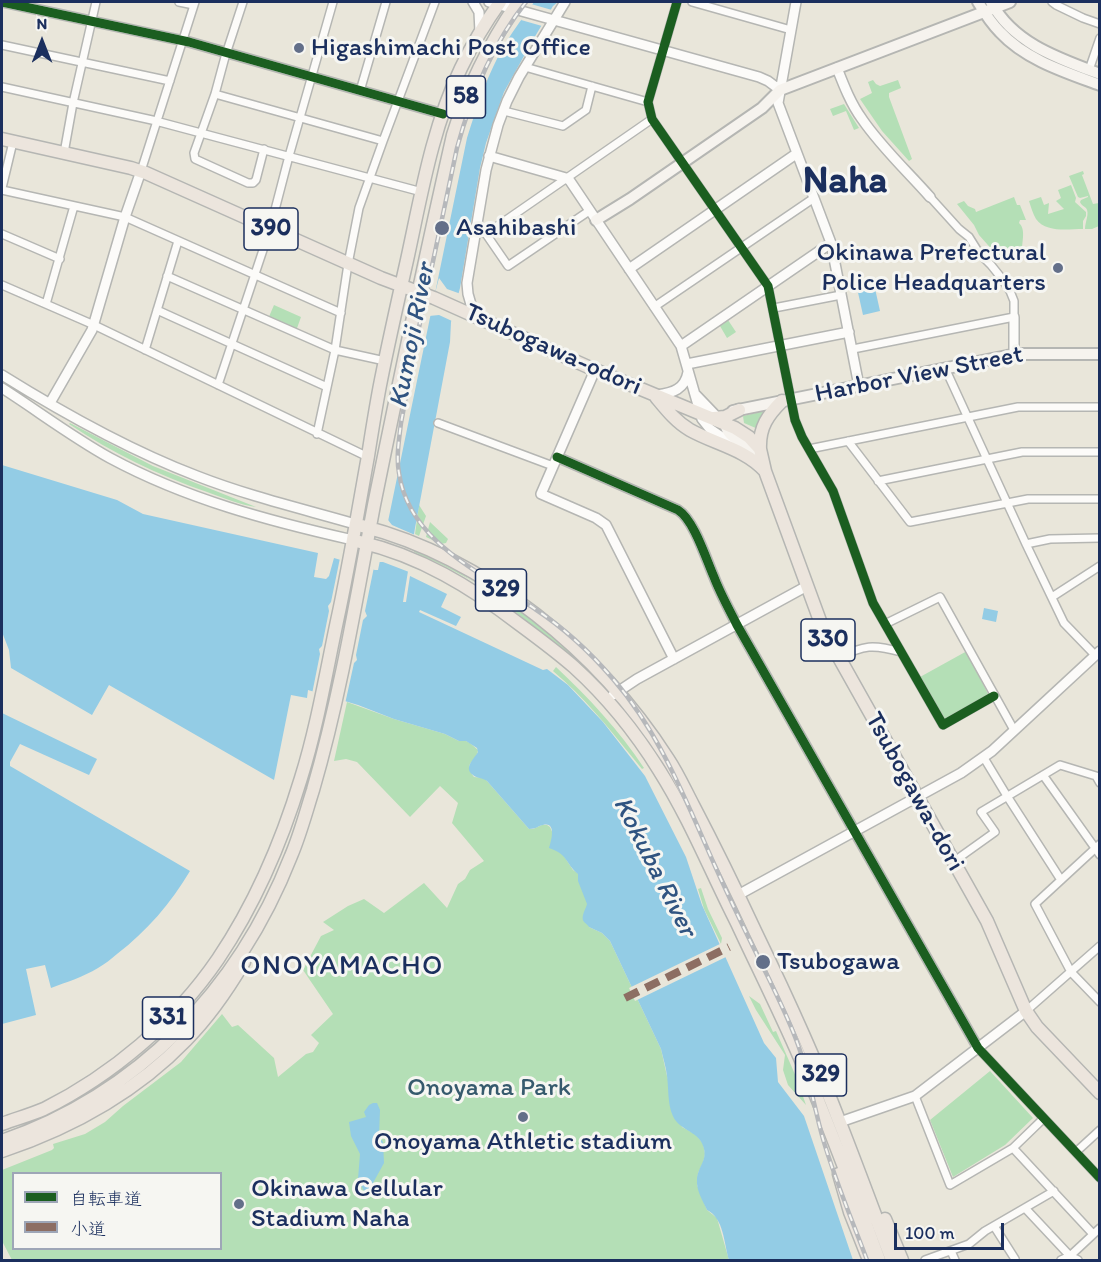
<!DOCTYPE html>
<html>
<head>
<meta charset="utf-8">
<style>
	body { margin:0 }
	#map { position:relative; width:1101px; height:1262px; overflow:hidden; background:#e9e6da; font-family:Itim,"Klee One",sans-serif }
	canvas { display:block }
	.frame { position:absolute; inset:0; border:3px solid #1b2f5e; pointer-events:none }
	.legend { position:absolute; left:12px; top:1172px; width:210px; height:78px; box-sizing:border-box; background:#f6f6f2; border:2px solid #9ea6b7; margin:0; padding:8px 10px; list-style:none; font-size:18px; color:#1b2f5e }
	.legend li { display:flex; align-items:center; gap:12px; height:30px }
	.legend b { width:30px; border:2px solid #9ea6b7 }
	.north { position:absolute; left:12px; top:12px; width:60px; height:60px; -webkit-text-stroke:4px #f6f6f2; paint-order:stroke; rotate:0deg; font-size:16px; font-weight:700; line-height:24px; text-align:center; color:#1b2f5e }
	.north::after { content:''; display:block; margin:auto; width:21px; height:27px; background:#1b2f5e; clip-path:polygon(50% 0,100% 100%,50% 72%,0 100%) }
	.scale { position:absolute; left:894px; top:1223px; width:110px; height:27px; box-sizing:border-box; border:3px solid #1b2f5e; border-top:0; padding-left:8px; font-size:18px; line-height:21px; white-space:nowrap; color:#1b2f5e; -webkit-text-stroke:4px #f6f6f2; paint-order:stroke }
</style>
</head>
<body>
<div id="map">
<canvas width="1101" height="1262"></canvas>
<div class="frame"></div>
<ul class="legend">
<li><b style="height:8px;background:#1b5e20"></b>自転車道</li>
<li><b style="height:8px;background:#8d6e63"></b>小道</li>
</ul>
<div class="north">N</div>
<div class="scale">100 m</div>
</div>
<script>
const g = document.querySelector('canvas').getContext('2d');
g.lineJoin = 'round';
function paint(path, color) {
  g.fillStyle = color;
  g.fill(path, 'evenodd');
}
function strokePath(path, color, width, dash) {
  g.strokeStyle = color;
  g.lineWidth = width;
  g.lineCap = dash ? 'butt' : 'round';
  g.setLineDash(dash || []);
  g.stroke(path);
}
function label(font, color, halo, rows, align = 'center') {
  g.font = font + ' Itim,sans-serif';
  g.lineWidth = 6;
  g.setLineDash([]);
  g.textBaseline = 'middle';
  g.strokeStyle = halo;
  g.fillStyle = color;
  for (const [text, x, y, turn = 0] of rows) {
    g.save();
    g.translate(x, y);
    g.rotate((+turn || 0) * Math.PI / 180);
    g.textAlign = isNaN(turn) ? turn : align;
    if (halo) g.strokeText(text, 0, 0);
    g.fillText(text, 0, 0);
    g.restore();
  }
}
paint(new Path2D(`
	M873,80L876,84L880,86L898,80L901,88L889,93V97L912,159L909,161L882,131L860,99L872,93L868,82Z
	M844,104L859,128L854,130L846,111L833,116L830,109Z
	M1083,171L1084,174L1082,175L1093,204L1099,203V226L1092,229H1085C1085,222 1090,213 1086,208C1084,206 1081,205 1080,202L1081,200L1088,197V196L1080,198L1078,197L1069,176Z
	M1071,185L1076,198L1075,202L1086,212V216L1083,221V229C1068,229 1046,233 1036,219C1033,214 1031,207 1029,201L1041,197L1044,205L1049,203L1048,214L1064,209L1056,201L1061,198L1058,190Z
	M1014,197L1017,205H1020L1026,220H1020L1019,223C1026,229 1022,241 1022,251H1015L997,257L995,253L979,235L974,225L957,204L964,201L968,206L975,209L976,212Z
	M274,305L301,317L296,331L268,319Z
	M728,320L736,332L727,338L720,326Z
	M769,410L758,429L744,423L743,416Z
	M70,423L153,466L256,507C241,505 223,498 207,492C158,475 112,453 69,424Z
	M419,505L426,516L419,536L415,534Z
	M430,522L448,539L446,543L441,544L426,537Z
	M414,550L457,571L525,615L566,647L599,681L596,684C565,654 533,625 499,599C473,579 443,565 414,552Z
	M967,651L988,694L968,706L944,719L920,677Z
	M556,667C589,698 619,730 644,768L642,769C639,765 636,762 633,758C607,726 585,698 553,671Z
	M347,702L394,719L445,734L459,741H466L470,743L478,750C477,763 462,761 474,777L484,778L487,781L529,829H533L542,825H547L550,827L553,834L552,838L558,851L562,853L573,870L579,874L587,901L589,927L602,933L610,941L661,1049L667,1076L682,1127L695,1134L703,1143L705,1154L703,1163L698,1173L697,1185L707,1210L717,1218L729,1260H12L2,1241V1170L52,1150L54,1148L53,1144L85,1134L105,1122L123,1106L181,1062L222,1014L232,1027L238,1025L274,1058L278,1077L306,1054L313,1052L319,1043L311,1035L333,1014L303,970L321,936L334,930L323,922L348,906L364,899L384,913L424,883L447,908L458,884L465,879L470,870L484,861L452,823L458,803L440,786L410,817L357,762L346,759L334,761ZM14,1174H220V1248H14Z
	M701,888L708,909L722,938L721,944L704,909L698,889Z
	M749,996L760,1004L773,1032L776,1031L797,1079L806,1105L788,1085L783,1070L785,1055L756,1010Z
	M990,1071L1033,1118L1005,1145L953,1177L930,1120Z`), '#b4dfb6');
paint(new Path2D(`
	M534,2H558L553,6L527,50V51L525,56H524L504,92L486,143L480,168L460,288L451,322L450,342L415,528L403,602H406L410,576L447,594L441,607L461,617L456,626L420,610L419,612L543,670L547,669L568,685L603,722L645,776L686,857L702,905L764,1043L776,1058L778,1082L804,1116L853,1260H729C724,1244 724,1218 707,1210C703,1201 696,1190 697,1180C697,1168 707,1161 704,1149C701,1133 685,1132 676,1121C667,1109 669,1090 667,1076C666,1067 663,1058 661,1049L610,941L602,933L589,927C588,925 586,924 584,922C580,917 586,909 587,904L578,881V874C565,863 568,854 549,848C551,842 557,821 543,825C537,826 537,829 529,829L487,781C483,778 476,778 473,775C463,768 474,759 478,752L477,748L466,741H459L445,734L394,719L358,705L308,690L307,698L291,695L274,780L109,685L92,715L11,668L9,650L2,632V465L117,500L143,514L318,553L314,577L326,579L329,576L334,558L375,570H378L467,138C477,106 488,73 505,44C514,29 525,15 534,2Z
	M874,284L880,311L863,315L857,288Z
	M984,608L998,611L996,622L982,619Z
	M2,713L97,759L89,775L20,744L10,762V766L190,871C171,903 147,931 117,954C111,959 105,964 98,968C83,977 67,982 51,988L45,965L26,969L36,1015L2,1024Z
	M373,1103H377L380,1110L379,1136L383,1142L384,1163L373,1183L369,1191V1196L364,1191L358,1179L360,1154L351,1136L349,1122L366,1117L364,1112L369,1105Z`), '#93cce5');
paint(new Path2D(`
	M531,4L552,10L542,26L521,20Z
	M439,278L447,289L461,294L452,321L439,315L429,316Z
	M387,514L388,520L392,525L415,535L409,572L383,562H377Z
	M340,558L374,567L365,611L367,616L363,620L356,655L357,660L354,663L345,704L312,694L320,654L319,649L322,646L329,611L328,606L331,602Z
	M722,943L728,956L635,1001L629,988Z`), '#e9e6da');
const minor = new Path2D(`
	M179,2L194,5
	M243,2L225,57L215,94L194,153L195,159L248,183H253L256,180L264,149
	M677,2L648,102L652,119L768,286L795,420L802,437L833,491L873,603L943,725L994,696
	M692,2L791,30
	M1052,2L1056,5L1083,18L1100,24
	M2,45L170,81
	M525,67L648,102
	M1089,70L1100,38
	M2,87L152,120L422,192
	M360,91L386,2
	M215,94L383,141
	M504,111L563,126L586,110L592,86
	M64,153L73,103L96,2
	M141,171L195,2
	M2,188L13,142
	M2,190L125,217L341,313
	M476,231L486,234L652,119
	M2,234L60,259
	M486,234L508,266L589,211
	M167,276L335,350L385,361
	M2,285L94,325L368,457
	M46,304L74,206
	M654,307L814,198
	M774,308L841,295
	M157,310L327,387
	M853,349L1014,317V301L1010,291L1003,280L991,265L979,253L969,237L959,229L930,197
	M145,350L178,241
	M945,368L1026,544L1064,623L1095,655
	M218,385L270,229L289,156L333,2
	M438,423L553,466
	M317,434L335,350L348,264L359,208L383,141L435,2
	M848,441L910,522L1028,499H1100
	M809,449L1018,407H1100
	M878,481L1022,452H1100
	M1026,544L1050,539L1100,538
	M1052,597L1100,566
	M885,624L940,597L1014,730
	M838,658C864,645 873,644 901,652
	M984,758L1007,796L1061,880
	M1043,775L1100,855
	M1100,844L1035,904L1071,972L1100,1002
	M953,862L995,832L981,812L1060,765L1096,776L1100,783
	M1026,1011L1100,946
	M978,1048L1100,1178
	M915,1096L950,1185L1013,1148L1043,1119
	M1013,1148L1093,1234
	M1076,1152L1100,1130
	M1025,1208L1070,1256L1078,1260
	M994,1226L1015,1259
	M951,1251L955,1260
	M925,1260L969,1244L985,1231L1054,1191
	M1061,1260L1070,1256L1100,1228`);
const tertiary = new Path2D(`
	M2,2L189,42L443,114
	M473,2L479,12L480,32
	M489,2L759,77L768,81L780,90
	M796,2L778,103L831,243L859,386
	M837,68C844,86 851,104 862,119C881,147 908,172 930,197
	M489,156L566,178L570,181L681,346L702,419L710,429L732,444
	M629,269L796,154
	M474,315L468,294L467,283L486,170L498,125L507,101L519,77L565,2
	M681,346L831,243
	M1014,355V317
	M687,364L849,332
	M595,370L541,494L596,518L606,525L674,659
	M2,375C63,413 129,450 197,476C248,496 303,509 355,524
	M2,388C38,411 72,437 110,458C186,499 269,521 353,540
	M657,395C673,393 685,389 688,372
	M696,395L719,419
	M50,403L92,330L125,217L141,171
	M557,457L678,510C694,520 706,559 714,577C720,593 729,609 737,625L978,1048
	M613,695L637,679L807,586
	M738,895L961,773L992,751L1100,651
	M840,1122L915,1096L1026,1011`);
const secondary = new Path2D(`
	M978,2C984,12 991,23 1000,32C1026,60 1065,72 1100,85
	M991,2C1013,43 1057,58 1100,74
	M596,220L630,199L762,108L780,90L1010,2
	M733,411L1007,356L1022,354H1100
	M725,418C724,441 745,439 755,454C755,455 758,463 759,464`);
const trunk = new Path2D(`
	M2,139L131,168L146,173L381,278L434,298L595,370L735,428L749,437L760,449L765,471L823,629L987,921L1026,1011L1037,1027L1100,1093
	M656,397C666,409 676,422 690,430C715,444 745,449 765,471
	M714,418L725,417L739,410
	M760,449C759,427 768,415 782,401
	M362,526C486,558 600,653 668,759C678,774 685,790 693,805C715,847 736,890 756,933C786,995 815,1058 840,1123C858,1169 875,1215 892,1260
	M360,542C420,556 471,587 519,624C538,638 557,652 574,667C607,697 636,733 659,770C690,819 711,872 737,923C758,968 780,1012 800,1058C829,1124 854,1193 879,1260
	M2,1124C15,1119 30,1115 44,1109C112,1075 175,1022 218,959C255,904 282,841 301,778C317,727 326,673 337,621C349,566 358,511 368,456C372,431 376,405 381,380C389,340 398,300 407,260C421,196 432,128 461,68C472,45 485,23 500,2
	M2,1141C139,1093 238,991 291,856C300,835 306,812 313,790C340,697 356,601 374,505C399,382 425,258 453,135C468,86 489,44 518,2
	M2,1151C70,1128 136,1092 186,1040C209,1017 228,989 244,962
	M839,1174L850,1212L869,1260
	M885,1219L902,1260`);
strokePath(minor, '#b5b6b3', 10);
strokePath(tertiary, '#b5b6b3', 12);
strokePath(secondary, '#b5b6b3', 14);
strokePath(trunk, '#b5b6b3', 15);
strokePath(minor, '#fcfbf9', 7);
strokePath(tertiary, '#fcfbf9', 9);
strokePath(secondary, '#f6f3ee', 10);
strokePath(trunk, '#ece5dd', 12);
const rail = new Path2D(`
	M526,2C492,45 471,96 457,148L417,337L401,423C399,440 396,457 399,473C409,543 483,573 535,609C564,628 590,652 613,679C660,733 686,801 715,866C732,904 750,941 769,979C779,1000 789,1020 797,1042C809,1074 814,1107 823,1139C835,1180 852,1220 867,1260`);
strokePath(rail, '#b6b8bb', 4.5);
strokePath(rail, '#f6f6f2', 2, [7]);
strokePath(new Path2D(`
	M625,998L729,947`), '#8d6e63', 8, [15, 8]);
strokePath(new Path2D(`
	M2,2L189,42L443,114
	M677,2L648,102L652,119L768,286L795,420L802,437L833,491L873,603L943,725L994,696
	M557,457L678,510C694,520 706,559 714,577C720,593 729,609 737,625L978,1048L1100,1178`), '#1b5e20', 9);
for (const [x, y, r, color] of [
	[299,48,6,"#636f89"],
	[442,228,8,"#636f89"],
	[1058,268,6,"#636f89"],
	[763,962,8,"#636f89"],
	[523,1117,6,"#636f89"],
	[239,1204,6,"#636f89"]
]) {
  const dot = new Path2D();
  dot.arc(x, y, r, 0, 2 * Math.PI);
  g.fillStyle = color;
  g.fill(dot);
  strokePath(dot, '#f6f6f2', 2);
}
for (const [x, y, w] of [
	[466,97,39],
	[271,229,54],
	[501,590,51],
	[828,640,54],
	[168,1018,51],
	[821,1075,51]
]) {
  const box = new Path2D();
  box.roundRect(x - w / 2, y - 21, w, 42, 4.5);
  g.fillStyle = '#f6f6f2';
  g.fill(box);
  strokePath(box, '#1b2f5e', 1.5);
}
label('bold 24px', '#1b2f5e', null, [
	["58",466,97],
	["390",271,229],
	["329",501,590],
	["330",828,640],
	["331",168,1018],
	["329",821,1075]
]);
label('26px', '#1b2f5e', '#f6f6f2', [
	["Higashimachi Post Office",311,48],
	["Asahibashi",456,228],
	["Okinawa Prefectural",1046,253,"right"],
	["Police Headquarters",1046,283,"right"],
	["Tsubogawa",777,962],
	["Onoyama Athletic stadium",523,1142,"center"],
	["Okinawa Cellular",251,1189],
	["Stadium Naha",251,1219]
], 'left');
label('26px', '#1b2f5e', '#f6f6f2', [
	["Tsubogawa-odori",553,350,24],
	["Harbor View Street",919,375,-11],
	["Tsubogawa-dori",914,792,61]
]);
label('26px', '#365a6d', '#f6f6f2', [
	["Onoyama Park",489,1088]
]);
label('italic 27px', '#305481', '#f6f6f2', [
	["Kumoji River",413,336,-79],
	["Kokuba River",654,867,63]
]);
g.letterSpacing = '1.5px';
label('28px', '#1b2f5e', '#f6f6f2', [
	["ONOYAMACHO",342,967]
]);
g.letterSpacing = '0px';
label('bold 38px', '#1b2f5e', '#f6f6f2', [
	["Naha",845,182]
]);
</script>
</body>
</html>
